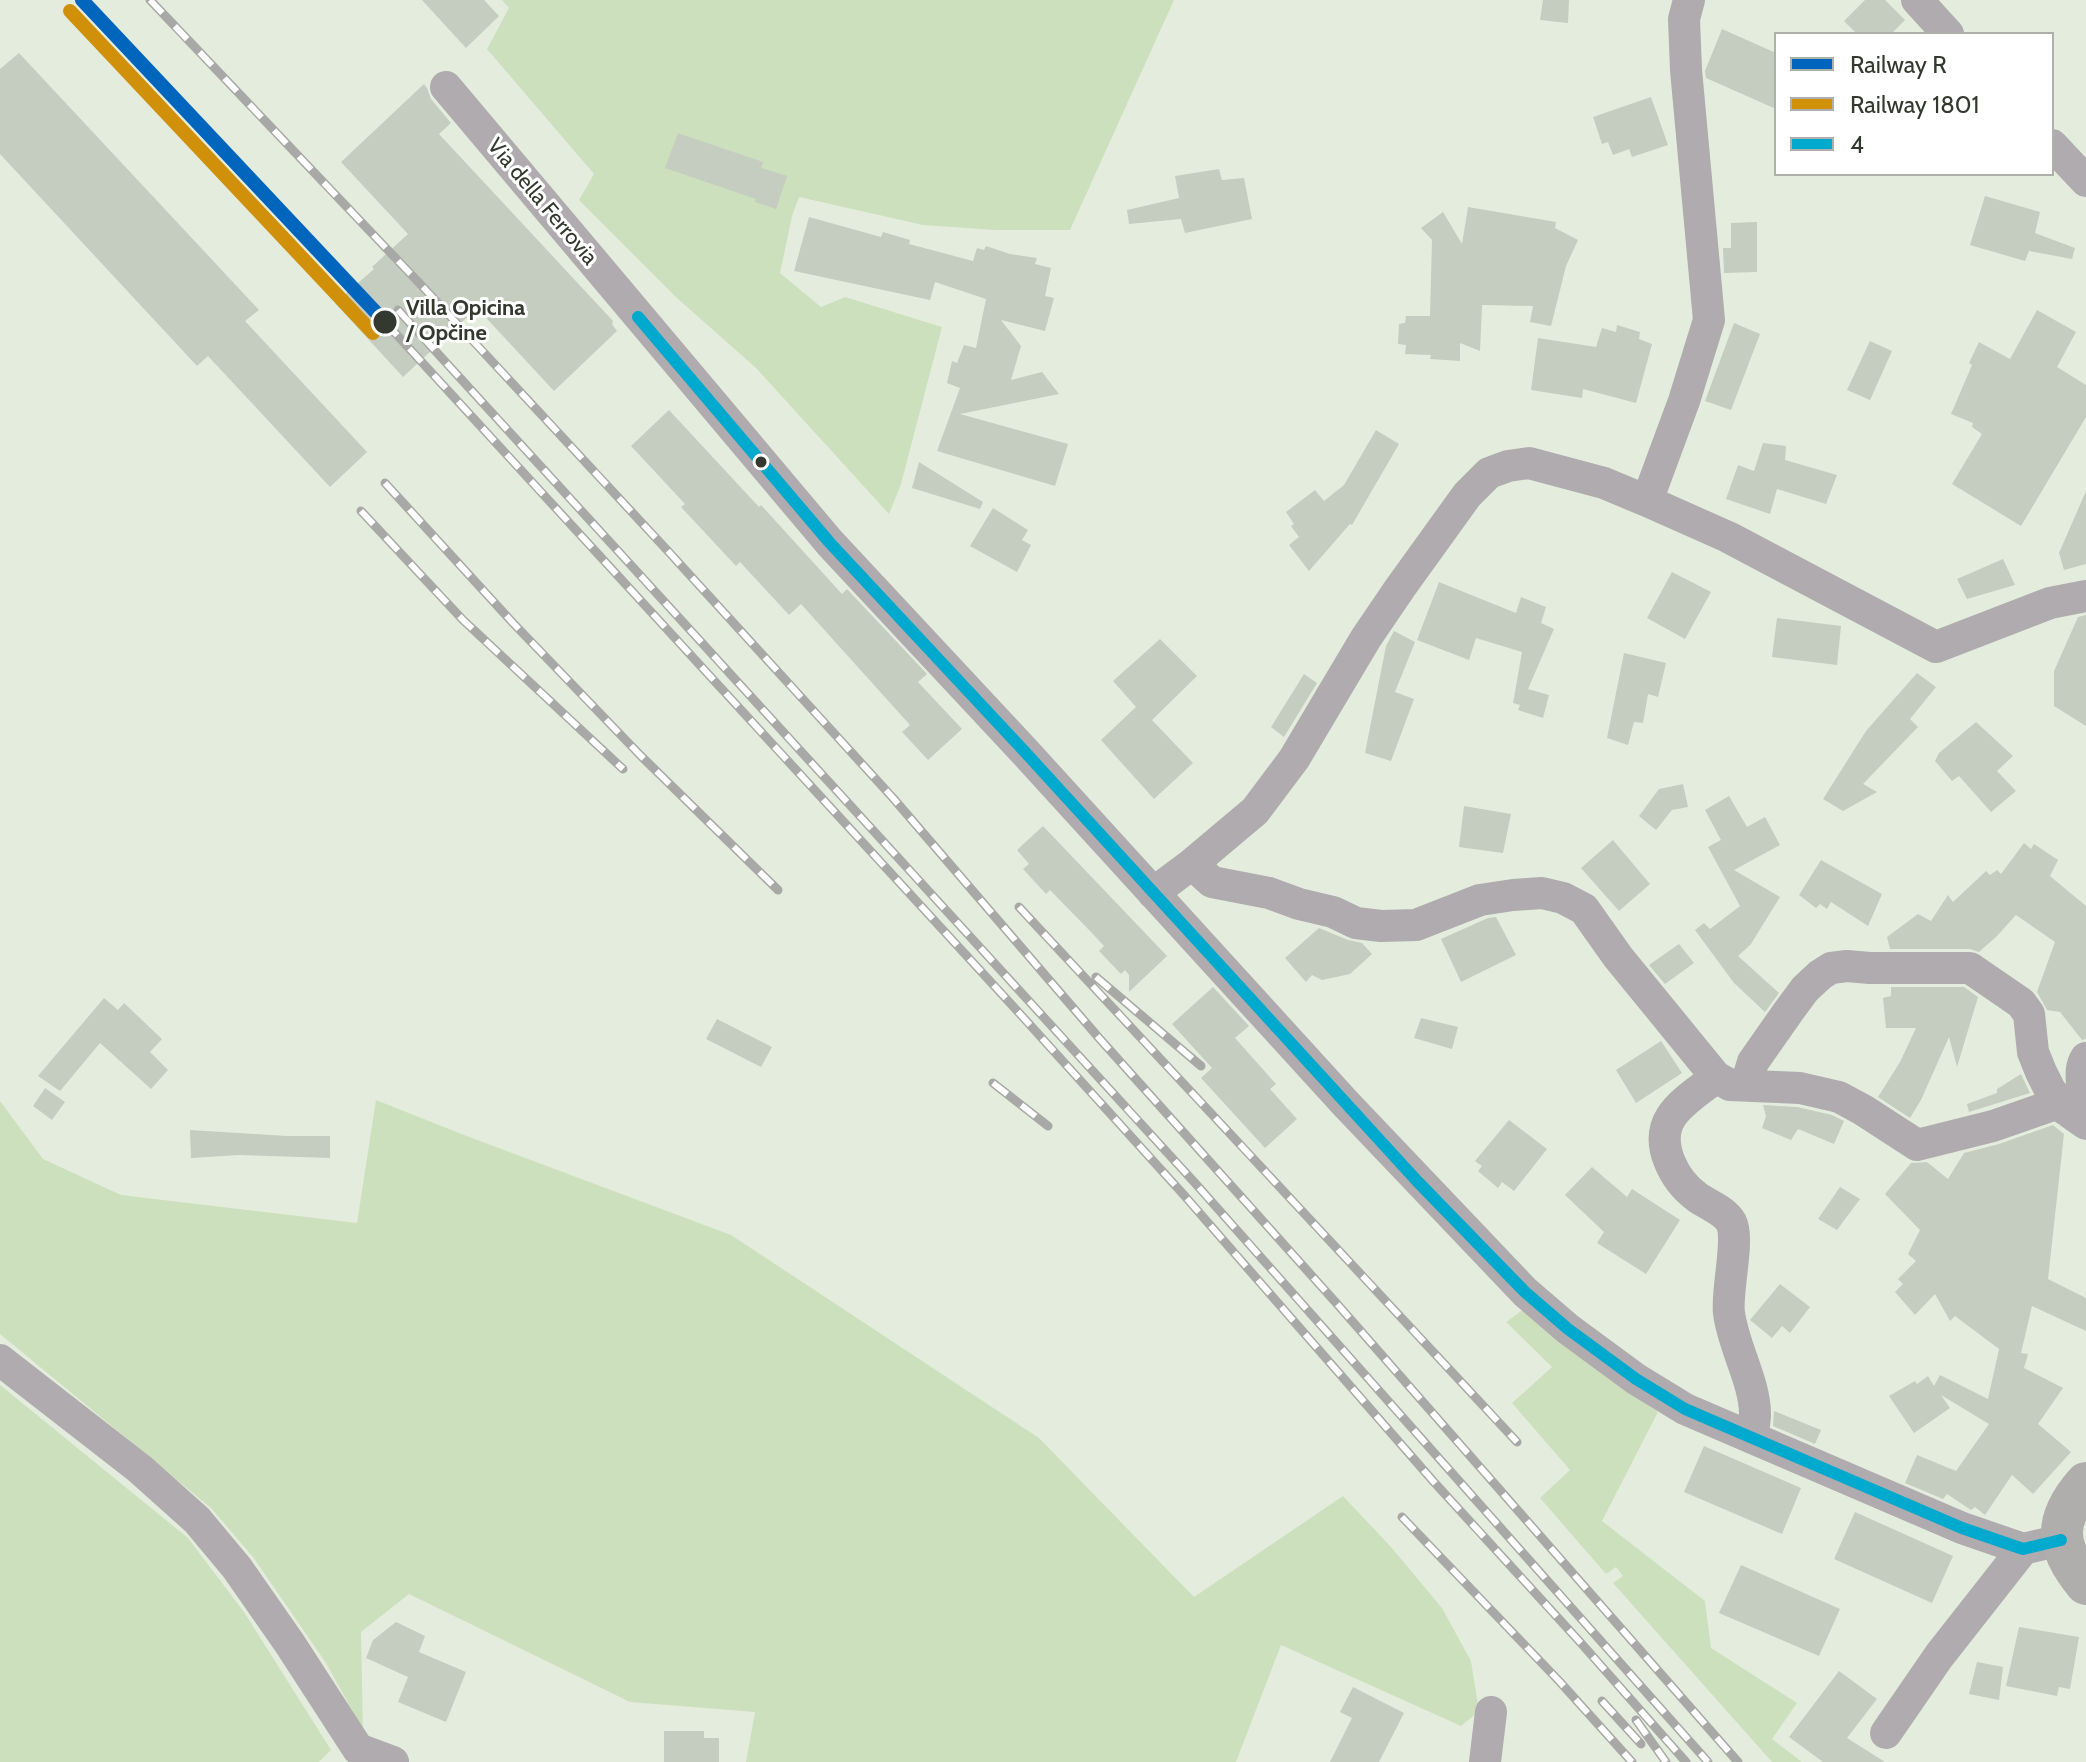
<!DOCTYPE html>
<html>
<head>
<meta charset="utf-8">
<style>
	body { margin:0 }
	#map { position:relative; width:2086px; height:1762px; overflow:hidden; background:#e4eddd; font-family:Cabin,sans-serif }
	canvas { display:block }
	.legend { position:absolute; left:1774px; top:32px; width:280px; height:144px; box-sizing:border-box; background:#fff; border:2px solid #adb0ab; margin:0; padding:10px 14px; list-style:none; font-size:24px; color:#33392e }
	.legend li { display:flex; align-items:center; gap:16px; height:40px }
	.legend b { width:40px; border:2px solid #adb0ab }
</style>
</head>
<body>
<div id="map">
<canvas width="2086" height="1762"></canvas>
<ul class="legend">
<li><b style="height:10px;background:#0065bd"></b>Railway R</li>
<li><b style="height:10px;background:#d09009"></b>Railway 1801</li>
<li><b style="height:10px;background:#00a9ce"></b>4</li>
</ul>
</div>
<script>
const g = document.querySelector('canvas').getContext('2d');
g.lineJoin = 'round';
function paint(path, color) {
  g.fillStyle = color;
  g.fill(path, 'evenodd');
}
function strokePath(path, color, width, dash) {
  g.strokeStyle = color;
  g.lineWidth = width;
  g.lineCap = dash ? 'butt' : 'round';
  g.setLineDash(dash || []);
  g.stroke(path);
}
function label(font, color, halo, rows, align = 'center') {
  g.font = font + ' Cabin,sans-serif';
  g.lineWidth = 6;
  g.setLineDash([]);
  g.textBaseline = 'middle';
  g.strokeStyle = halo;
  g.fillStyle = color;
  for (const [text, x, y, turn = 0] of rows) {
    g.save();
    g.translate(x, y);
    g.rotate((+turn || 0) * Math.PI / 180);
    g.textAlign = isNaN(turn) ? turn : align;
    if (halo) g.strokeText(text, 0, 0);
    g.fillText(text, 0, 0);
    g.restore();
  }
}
paint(new Path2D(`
	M502,0H1174L1070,230H995L923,225L799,197L792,216L780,273L821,307L845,297L942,327L901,484L889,514L756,368L677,298L579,200L594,174L487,49L509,8Z
	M376,1100L464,1135L731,1235L1039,1438L1194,1597L1343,1496L1391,1547L1442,1608L1471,1661L1479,1711L1461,1726L1281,1645L1236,1762H746L755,1712L630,1702L409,1594L361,1632L363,1730L326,1663L253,1557L211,1508L0,1334V1101L43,1159L121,1195L357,1223Z
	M1524,1309L1587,1362L1658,1412L1602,1521L1705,1601L1711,1648L1797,1703L1772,1739L1802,1762H1772L1613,1583L1623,1576L1616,1567L1606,1574L1540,1498L1570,1470L1512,1403L1552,1367L1506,1322Z
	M0,1385L188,1538L244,1612L331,1750L319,1762H0Z`), '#cde0bd');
paint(new Path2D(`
	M422,0H484L499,16L466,48Z
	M1543,0H1569L1568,23L1540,20Z
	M1865,0H1885L1905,20L1891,34H1857L1844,21Z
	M1722,29L1776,53V109L1706,78L1705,71Z
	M19,53L259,310L245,321L367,452L330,487L208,356L197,366L0,154V69Z
	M424,84L427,88L431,99L451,123L439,134L613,321L612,324L617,331L554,391L477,308L403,377L335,303L374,269L372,267L408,234L341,162Z
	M1651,97L1668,145L1632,157L1629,149L1613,155L1608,142L1602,144L1593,117Z
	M678,133L763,162L761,168L787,176L776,209L755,202L756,199L665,168Z
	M1219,169L1222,180L1244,178L1252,219L1185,233L1181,219L1129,224L1127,210L1179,198L1175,176Z
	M1985,196L2040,212L2035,233L2075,248L2072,259L2029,251L2025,261L1970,245Z
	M1468,207L1556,222L1555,228L1578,240L1566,266L1551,326L1530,322L1533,306L1482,305L1480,351L1460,343V361L1430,359L1431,355L1405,354L1406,345L1398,344L1399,324L1405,323L1406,316H1430L1432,240L1421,228L1443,212L1462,244Z
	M809,217L881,237L883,232L910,240L909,244L973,261L977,248L984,250L986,246L1010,254L1037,258L1035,264L1051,268L1045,296L1054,298L1045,331L1001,320L1021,346L1011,380L1042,372L1059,394L960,414L1068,444L1055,486L937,451L960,388L947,383L952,361L957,363L964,345L976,348L986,299L935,282L930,300L794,271Z
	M1757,222V272L1724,273L1723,248H1731V223Z
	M2037,310L2076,332L2057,367L2086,385V417L2021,526L1952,484L1982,434L1972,427L1973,423L1951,414L1972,365L1969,363L1979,342L2010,359Z
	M1734,323L1760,334L1731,410L1705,401Z
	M1617,325L1640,332L1639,339L1652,344L1636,403L1583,389L1582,398L1531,390L1538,338L1596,347L1602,328L1616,332Z
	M1870,341L1892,351L1870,400L1847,390Z
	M669,410L759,507L761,505L842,594L847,589L927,674L918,682L962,729L928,760L902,732L910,725L801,604L789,615L740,562L736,566L681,507L685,504L631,446Z
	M1376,430L1399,444L1352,525L1350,524L1309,571L1289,545L1299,537L1291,526L1294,524L1286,512L1315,490L1324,501L1344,485Z
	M1763,443L1786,446L1785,460L1837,475L1826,504L1777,489L1770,514L1726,499L1738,465L1754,471Z
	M919,462L983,502L980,509L912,488Z
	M2086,491V564L2064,570L2059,553Z
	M993,508L1028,530L1022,540L1031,545L1017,572L970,546Z
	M2003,559L2015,585L1967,599L1957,579Z
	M1672,572L1711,592L1685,639L1647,618Z
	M1439,582L1516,613L1521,597L1546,607L1541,623L1554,629L1528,689L1549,695L1543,718L1518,710L1520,705L1513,703L1522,652L1476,638L1469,660L1417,640Z
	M2086,615V726L2054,706V671L2078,617Z
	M1777,618L1841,626L1837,665L1772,657Z
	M1394,631L1415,642L1395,692L1414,699L1391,761L1365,753L1386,646Z
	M1160,639L1197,676L1152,720L1193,763L1154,799L1101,740L1136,707L1113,681Z
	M1624,653L1666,663L1658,697L1648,694L1643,723L1634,722L1628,745L1607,738Z
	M1917,673L1936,687L1910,719L1918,727L1863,784L1877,792L1843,811L1823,799L1866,731Z
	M1304,674L1317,683L1284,737L1271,727Z
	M1976,722L2013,756L1997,771L2016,791L1991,812L1959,776L1952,781L1935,761L1939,753Z
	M1683,784L1688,807L1672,810L1656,830L1639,816L1659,789Z
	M1729,796L1747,827L1765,817L1780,845L1734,870L1780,897L1751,944L1738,956L1779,993L1765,1012L1734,983L1695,930L1704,923L1710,929L1740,906L1708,847L1721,840L1705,810Z
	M1464,806L1511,814L1503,853L1459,847Z
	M1043,826L1167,956L1129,992V975L1125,970L1121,974L1099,951L1104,946L1090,931L1050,890L1046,894L1023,869L1029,864L1017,850Z
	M1613,840L1650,884L1619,911L1581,868Z
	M2024,843L2031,849L2034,844L2058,860L2050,876L2086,906V1039L2082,1040L2060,1012L2047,1010L2037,992L2055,942L2016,915L1997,936L1979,952L1970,949H1890L1887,937L1918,914L1931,921L1948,895L1953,902L1986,871L1990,875L1997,870L2001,874Z
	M1821,860L1882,894L1868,926L1831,902L1827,909L1820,904L1816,908L1799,895Z
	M1496,917L1516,955L1461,982L1441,939L1488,918Z
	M1319,928L1348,940L1362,943L1372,954L1350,974L1322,980L1312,975L1306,982L1285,958Z
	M1679,944L1694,963L1665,984L1649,965Z
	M1213,987L1249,1026L1235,1038L1276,1084L1270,1089L1297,1119L1265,1148L1201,1078L1212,1068L1172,1024Z
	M1891,987H1964L1978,997L1957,1067L1949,1037L1921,1100L1910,1118L1878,1097L1900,1062L1916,1028H1886L1883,998L1891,996Z
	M104,998L118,1010L124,1003L162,1039L150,1052L168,1070L151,1089L100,1043L60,1091L38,1076Z
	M1421,1018L1458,1027L1452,1049L1414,1038Z
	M717,1019L772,1047L761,1067L706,1039Z
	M1661,1041L1682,1073L1636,1103L1616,1070Z
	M2021,1074L2030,1093L1969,1112L1967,1104L1997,1093V1089Z
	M45,1088L65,1102L52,1120L33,1106Z
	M1763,1105L1797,1107L1832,1115L1844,1121L1834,1144L1798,1129L1791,1140L1762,1128L1766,1116Z
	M1509,1120L1547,1149L1514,1191L1502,1182L1498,1188L1478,1171L1482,1166L1475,1161Z
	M2053,1125L2064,1134L2048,1279L2086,1298V1331L2032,1306L2021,1353L2028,1354L2024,1368L2063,1388L2038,1424L2071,1452L2033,1494L2012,1475L1985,1515L1975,1507L1971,1510L1947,1494L1943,1499L1905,1483L1917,1455L1956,1471L1989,1424L1941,1395L1950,1408L1914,1433L1889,1396L1915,1381L1917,1384L1928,1376L1934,1386L1940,1375L1988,1399L1999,1349L1955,1316L1950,1321L1935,1294L1915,1315L1895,1292L1903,1284L1898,1279L1916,1261L1908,1254L1920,1230L1885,1194L1911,1163L1927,1162L1948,1179L1964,1153L1999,1144Z
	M190,1130L287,1136H330V1158L239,1155L191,1158Z
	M1592,1167L1627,1197L1632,1189L1680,1220L1646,1274L1597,1243L1604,1232L1565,1195Z
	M1840,1187L1860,1199L1837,1230L1818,1219Z
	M1780,1284L1810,1307L1790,1333L1782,1326L1772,1338L1750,1320Z
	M1774,1411L1821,1430L1815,1444L1773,1426Z
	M1704,1446L1801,1488L1782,1534L1684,1492Z
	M1855,1512L1953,1556L1932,1603L1834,1559Z
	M1741,1565L1840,1609L1819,1656L1719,1613Z
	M396,1622L425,1636L419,1652L466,1672L446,1722L398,1702L408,1677L366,1658L373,1640Z
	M2019,1627L2079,1637L2070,1689L2059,1687L2057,1696L2006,1686Z
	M1977,1662L2003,1667L1999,1700L1969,1694Z
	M1839,1671L1877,1699L1847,1738L1885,1762H1823L1789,1737Z
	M1353,1687L1404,1713L1379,1762H1330L1352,1718L1340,1712Z
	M664,1731H704V1738H719V1762H664Z`), '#c5ccc0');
strokePath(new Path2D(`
	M1689,0L1684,19L1686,70L1709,320L1684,401L1647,501L1728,537L1936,647L2050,603L2086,596
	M1917,0L1948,34
	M446,87L830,543L1025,752L1346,1104L1525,1292L1568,1329L1636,1379L1685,1409L1962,1528L2023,1549L2061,1540
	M2052,145L2086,181
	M1192,864L1212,882L1269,893L1299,904L1333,912L1356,923L1381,926L1416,925L1480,900L1513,895L1542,893L1563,898L1584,909L1618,957L1716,1077L1730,1085L1800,1088L1839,1097L1863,1110L1917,1145L1993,1126L2059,1103
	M1153,893L1192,864L1255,811L1294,759L1366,638L1400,588L1467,495L1489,473L1508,466L1529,463L1604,483L1647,501
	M2086,1058C2077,1072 2085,1085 2081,1101L2066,1110L2086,1124
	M1716,1077C1702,1089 1681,1101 1671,1117C1654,1144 1675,1181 1697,1197C1708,1205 1724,1210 1731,1222C1740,1239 1726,1291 1729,1313C1733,1346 1755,1382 1755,1414C1755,1422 1753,1430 1752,1438
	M1746,1085L1753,1062L1788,1012L1805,989L1820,975L1831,968L1847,966L1870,968H1970L2021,1003L2029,1014L2033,1052L2041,1072L2050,1090L2066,1110
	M0,1360L140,1469L197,1520L237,1568L290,1644L358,1749L393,1762
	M1886,1733L1939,1656L2023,1549
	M1485,1762L1491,1712`), '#afabae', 32);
strokePath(new Path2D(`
	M2086,1483C2053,1520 2055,1547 2086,1584`), '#b0adad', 42);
const rail = new Path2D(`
	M150,0L423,287L667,550L893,798L1099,1038L1338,1305L1738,1762
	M398,310L1195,1183L1708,1762
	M385,322L1021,1015L1183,1194L1433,1481L1580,1642L1686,1762
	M385,483L513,623L641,756L778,890
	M361,511L463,620L623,769
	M1019,907L1517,1442
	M1096,977L1201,1066
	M993,1083L1048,1126
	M1402,1517L1560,1682L1632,1762
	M1602,1701L1641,1744
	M1636,1720L1666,1762`);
strokePath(rail, '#a8a9a6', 9);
strokePath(rail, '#fff', 6, [18]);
strokePath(new Path2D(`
	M638,317L830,543L1025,752L1417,1181L1525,1292L1568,1329L1636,1379L1685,1409L1962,1528L2023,1549L2061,1540`), '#00a9ce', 12);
strokePath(new Path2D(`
	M82,0L385,322`), '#0065bd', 14);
strokePath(new Path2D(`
	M70,11L373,333`), '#d09009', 14);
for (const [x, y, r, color] of [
	[385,322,13,"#33392e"],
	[761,462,7,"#33392e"]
]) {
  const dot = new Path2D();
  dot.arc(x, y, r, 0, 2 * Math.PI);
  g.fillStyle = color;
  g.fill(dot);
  strokePath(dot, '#fff', 3);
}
label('22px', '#33392e', '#fff', [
	["Via della Ferrovia",542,202,50]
]);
label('bold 22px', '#33392e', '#fff', [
	["Villa Opicina",406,309],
	["/ Opčine",406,334]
], 'left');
</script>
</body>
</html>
